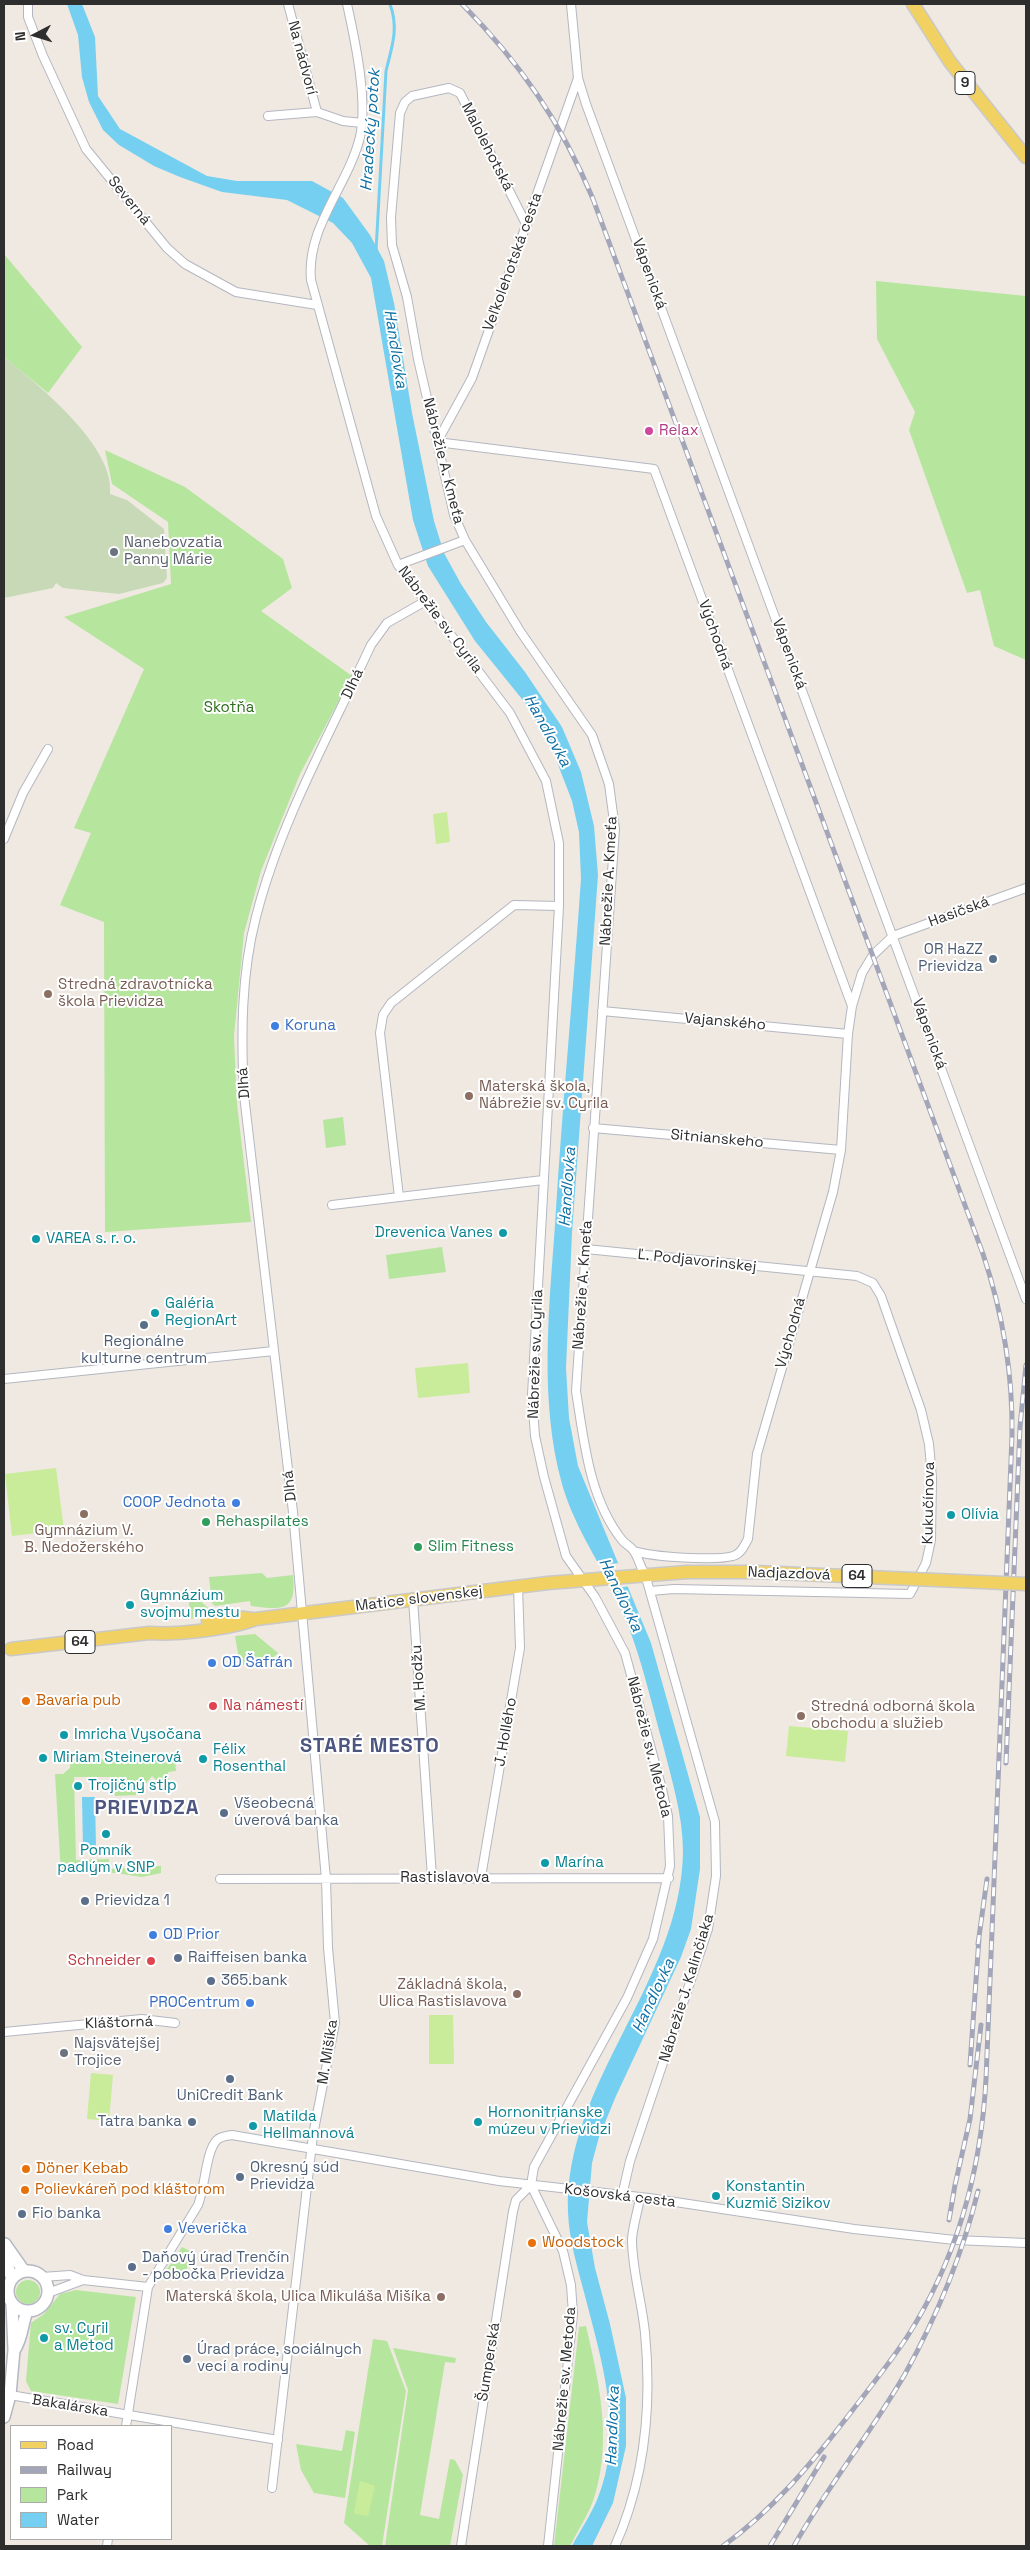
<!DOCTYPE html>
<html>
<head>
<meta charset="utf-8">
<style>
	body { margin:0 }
	#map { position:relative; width:1030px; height:2550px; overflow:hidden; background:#efe9e1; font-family:"Space Grotesk",sans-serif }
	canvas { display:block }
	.frame { position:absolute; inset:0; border:5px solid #2e2e2e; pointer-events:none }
	.legend { position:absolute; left:10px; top:2425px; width:162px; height:115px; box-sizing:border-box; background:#fff; border:1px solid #ababab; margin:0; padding:6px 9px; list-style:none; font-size:15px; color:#2e2e2e }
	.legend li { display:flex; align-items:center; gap:10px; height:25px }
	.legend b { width:25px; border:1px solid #ababab }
	.north { position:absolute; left:10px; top:10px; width:50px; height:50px; -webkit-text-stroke:4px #fff; paint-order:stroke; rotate:265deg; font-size:14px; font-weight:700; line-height:20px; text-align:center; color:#2e2e2e }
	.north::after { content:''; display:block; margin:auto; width:18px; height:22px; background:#2e2e2e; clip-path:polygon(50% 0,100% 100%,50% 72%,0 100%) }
</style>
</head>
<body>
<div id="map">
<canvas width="1030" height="2550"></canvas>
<div class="frame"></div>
<ul class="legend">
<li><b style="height:6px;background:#f2d163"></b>Road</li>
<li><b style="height:6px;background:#a3a6b8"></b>Railway</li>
<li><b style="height:14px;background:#b6e59e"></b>Park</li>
<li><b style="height:14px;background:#75cff0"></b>Water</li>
</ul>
<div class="north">N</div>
</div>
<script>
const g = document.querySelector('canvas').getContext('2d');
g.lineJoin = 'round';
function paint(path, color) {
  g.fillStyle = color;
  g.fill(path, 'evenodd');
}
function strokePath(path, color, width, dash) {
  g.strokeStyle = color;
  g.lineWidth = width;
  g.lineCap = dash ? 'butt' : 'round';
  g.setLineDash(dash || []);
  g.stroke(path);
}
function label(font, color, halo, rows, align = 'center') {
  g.font = font + ' "Space Grotesk",sans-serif';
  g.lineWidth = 4;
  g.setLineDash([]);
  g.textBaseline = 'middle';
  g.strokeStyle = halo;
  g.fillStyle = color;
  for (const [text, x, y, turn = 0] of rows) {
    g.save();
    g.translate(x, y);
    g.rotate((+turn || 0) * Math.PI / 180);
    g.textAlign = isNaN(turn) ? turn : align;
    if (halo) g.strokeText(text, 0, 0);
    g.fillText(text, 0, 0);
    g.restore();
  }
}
paint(new Path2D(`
	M4,254L82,347L48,393L4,357Z
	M876,281L1026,296V660L994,646L980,590L967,593L909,430L915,412L877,339Z
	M105,450L185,487L283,559L292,588L261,611L352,676L300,774L261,871L244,933L234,1036L237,1104L251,1222L105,1232L104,922L60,905L91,833L74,828L144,669L64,617L171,584L168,522L112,484Z
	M343,1117L346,1145L326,1148L323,1120Z
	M442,1247L446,1272L389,1279L386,1255Z
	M262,1573L267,1578L293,1575C297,1612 282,1610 251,1606L250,1601L215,1606L212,1603L209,1577Z
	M193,1595L213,1612L191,1619L188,1596Z
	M255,1634L278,1653L270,1661L240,1665L235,1636Z
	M71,1759L175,1760L176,1771L168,1772L169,1792L152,1776L137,1795L115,1796L114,1777H74L76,1860L109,1859V1869L161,1866V1873L142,1877L116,1873H61L55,1774H63L70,1768Z
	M182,2247L190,2251L186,2275L179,2281L163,2280V2275Z
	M16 2292a12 12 0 1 1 24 0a12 12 0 1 1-24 0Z
	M76,2290L136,2297L118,2404L31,2391L26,2381L31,2323L44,2314L60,2294Z
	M586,2326C599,2382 612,2438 595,2495C590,2512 578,2530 570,2546H554L579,2327Z
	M373,2339L387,2341L406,2391L382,2546H370L344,2523Z
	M393,2348L456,2358L455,2363L445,2362L420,2515L439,2519L450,2459L455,2460L463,2475L450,2546H385L408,2390Z
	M346,2430L355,2432L345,2498L314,2493L301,2470L296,2444L342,2451Z`), '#b6e59e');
paint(new Path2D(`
	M4,357C37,384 116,447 110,494L127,500L164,529L167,578L163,583L119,594L63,588L56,583L53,588L4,598Z`), '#c8d9b8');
paint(new Path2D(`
	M447,812L450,842L436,844L433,814Z
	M468,1363L470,1393L418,1398L415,1368Z
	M56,1468L64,1530L12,1536L5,1474Z
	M789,1726L848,1731L845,1762L786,1756Z
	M429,2015H453L454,2064H429Z
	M91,2073L113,2075L109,2121L87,2119Z
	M360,2481L375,2486L368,2516L355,2514L354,2511Z`), '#c9ec9a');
paint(new Path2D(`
	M67,4H82L95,37L98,96L120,129L207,176L237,181H312L343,198L370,235L384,261L394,303L412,413L434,521L444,553L461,584L486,622L525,672L562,727L581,772L594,826L598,875L572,1233L566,1368L569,1418L578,1466L651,1643L700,1817V1869L691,1929L681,1957L616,2096L599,2137L592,2163L587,2222L595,2268L610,2324L626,2398V2446L613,2503L592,2546H572C580,2531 590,2516 597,2500C625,2434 602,2362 585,2296C578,2269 569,2240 568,2212C564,2083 681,1982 683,1852C683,1814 671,1778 662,1741C648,1690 638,1642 614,1593C596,1557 573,1523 562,1484C539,1401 549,1309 555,1225C562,1109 573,994 581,879L579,832L572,801L552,749L526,704L475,641L428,566L413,520L371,278L352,243L333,223L287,200L222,192L180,177L154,166L119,145L103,130L89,102L82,77L78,35Z
	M82,1797H95L96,1848L83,1849Z`), '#75cff0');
paint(new Path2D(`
	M621,1563L631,1586L609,1589L596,1565Z`), '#efe9e1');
strokePath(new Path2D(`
	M376,251L386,71C392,46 399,29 390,4`), '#75cff0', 3);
const street = new Path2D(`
	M28,4V17L43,56L86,149L167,248L185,264L236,292L317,305
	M288,4L317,112L343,121L362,123
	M347,4C355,40 368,100 360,137C348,186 306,227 311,280L376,516L398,565L510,713L546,781L559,843V906L532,1395L535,1436L544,1477L566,1556L595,1597L625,1653L662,1789L668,1816L670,1866L653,1939L627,1998L534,2167L531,2185L563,2251L571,2285L573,2314L548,2546
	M571,4L578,78L586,104L1026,1299
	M268,116L317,112
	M527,226L460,93L449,88L412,96L405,102L400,113L391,217L392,245L407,297L418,359L454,515L465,540L520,631L592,735L609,784L615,829L576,1391C584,1441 589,1498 622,1540C625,1544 630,1546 633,1550C638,1556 640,1567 645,1574L715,1822L716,1876L708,1929L630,2161L622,2196
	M437,442L654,469L852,1006
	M437,442L472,378L578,78
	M398,565L465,540
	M4,839L23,793L48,749
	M602,1011L848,1034
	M593,1128L841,1150
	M399,1197L380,1033L383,1015L391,1003L514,905L559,906
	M332,1205L543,1180
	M586,1249L857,1276L873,1283L881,1296L921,1410L929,1444L932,1478L931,1540L926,1563L910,1594L674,1589L650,1591
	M4,1379L274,1351
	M634,1551C653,1557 715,1561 733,1556C741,1554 744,1546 748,1539L757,1454L833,1192L841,1150L848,1034L852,1006L862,973L873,955L893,936L1026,888
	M413,1599L432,1877
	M481,1877L520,1648L518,1586
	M220,1879L669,1878
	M4,2032L142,2019L175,2023
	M42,2277L70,2275L83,2280L148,2287
	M48,2293L83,2280
	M10,2395L278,2440
	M126,2426L148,2287L198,2205C205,2188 206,2150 217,2140C221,2136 227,2136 232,2135L499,2181L649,2198L854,2229L955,2240L1026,2243
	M272,2488L313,2135L335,2023L328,1948L326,1879L293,1512L244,1095C241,1037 241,974 256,917C280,822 330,734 371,645L387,623L424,602
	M107,2546L108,2539
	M461,2546L513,2211L516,2200L531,2185
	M615,2546C645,2479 652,2406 645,2333C642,2302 632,2270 632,2239C633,2225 638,2211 640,2197`);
const secondary = new Path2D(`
	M5,2244L24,2271
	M4,2255L12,2279
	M8 2291a20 20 0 1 1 40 0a20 20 0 1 1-40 0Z
	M15,2349C22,2338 22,2325 27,2311
	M4,2417L10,2395L14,2350L12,2304`);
const primary = new Path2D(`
	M913,4L950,62L1026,157
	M208,1621L235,1617L253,1619
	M11,1649L149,1633C177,1635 230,1629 256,1619L548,1583L687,1572`);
strokePath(street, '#b4b7c1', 10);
strokePath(secondary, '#b4b7c1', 14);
strokePath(primary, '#c9c9c9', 15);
strokePath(street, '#fff', 8);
strokePath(secondary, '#fff', 11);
strokePath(primary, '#f2d163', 12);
const rail = new Path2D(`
	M462,4C520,63 561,122 593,199L983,1254C1003,1314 1013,1373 1012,1436L986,2079C981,2171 957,2259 907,2337C889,2364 868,2390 848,2416C811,2464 773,2510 723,2546
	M1006,1763L1020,1427L1026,1365
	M978,1944L987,1879
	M970,2065L979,1938
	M949,2220L955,2185L970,2119L981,2025
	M770,2546L824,2457
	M794,2546C827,2487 871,2433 905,2374C937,2316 962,2256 978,2191`);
strokePath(rail, '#a3a6b8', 5);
strokePath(rail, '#fff', 3, [9]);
const primaryBridge = new Path2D(`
	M687,1572H756L1026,1584`);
strokePath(primaryBridge, '#c9c9c9', 15, []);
strokePath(primaryBridge, '#f2d163', 12);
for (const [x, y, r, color] of [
	[649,431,5,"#d1479c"],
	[114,552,5,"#6b7280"],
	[993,959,5,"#5c6f8a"],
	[48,994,5,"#8d6e63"],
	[275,1026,5,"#3f7fe0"],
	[469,1096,5,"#8d6e63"],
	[503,1233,5,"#0f9aa8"],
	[36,1239,5,"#0f9aa8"],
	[155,1313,5,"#0f9aa8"],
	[144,1325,5,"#5c6f8a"],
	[236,1503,5,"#3f7fe0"],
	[84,1514,5,"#8d6e63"],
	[951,1515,5,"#0f9aa8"],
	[206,1522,5,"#2e9e5b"],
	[418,1547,5,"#2e9e5b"],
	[130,1605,5,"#0f9aa8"],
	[212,1663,5,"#3f7fe0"],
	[26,1701,5,"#e8710a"],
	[213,1706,5,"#e0444e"],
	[801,1716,5,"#8d6e63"],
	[64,1735,5,"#0f9aa8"],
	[43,1758,5,"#0f9aa8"],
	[203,1759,5,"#0f9aa8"],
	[78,1786,5,"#0f9aa8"],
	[224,1813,5,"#5c6f8a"],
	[106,1834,5,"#0f9aa8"],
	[545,1863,5,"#0f9aa8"],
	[85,1901,5,"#5c6f8a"],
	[153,1935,5,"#3f7fe0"],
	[178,1958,5,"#5c6f8a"],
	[151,1961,5,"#e0444e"],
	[211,1981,5,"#5c6f8a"],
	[517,1994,5,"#8d6e63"],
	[250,2003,5,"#3f7fe0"],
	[64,2053,5,"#6b7280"],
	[230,2079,5,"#5c6f8a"],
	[192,2122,5,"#5c6f8a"],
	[478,2122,5,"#0f9aa8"],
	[253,2126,5,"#0f9aa8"],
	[26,2169,5,"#e8710a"],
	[240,2177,5,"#5c6f8a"],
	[25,2190,5,"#e8710a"],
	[716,2196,5,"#0f9aa8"],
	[22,2214,5,"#5c6f8a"],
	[168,2229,5,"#3f7fe0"],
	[532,2243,5,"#e8710a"],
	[132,2267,5,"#5c6f8a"],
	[441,2297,5,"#8d6e63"],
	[44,2338,5,"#0f9aa8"],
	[187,2359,5,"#5c6f8a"]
]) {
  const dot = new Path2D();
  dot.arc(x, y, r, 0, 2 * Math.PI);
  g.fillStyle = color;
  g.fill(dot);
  strokePath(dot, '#fff', 2);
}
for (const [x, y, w] of [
	[965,83,20],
	[857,1576,30],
	[80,1642,30]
]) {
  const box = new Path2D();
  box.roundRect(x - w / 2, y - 11.5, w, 23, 4);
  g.fillStyle = '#fff';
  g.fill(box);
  strokePath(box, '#2e2e2e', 1);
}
label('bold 14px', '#2e2e2e', null, [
	["9",965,83],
	["64",857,1576],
	["64",80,1642]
]);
label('15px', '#2e2e2e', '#fff', [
	["Na nádvorí",302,58,75],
	["Malolehotská",487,147,63],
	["Severná",129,201,51],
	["Veľkolehotská cesta",513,262,-70],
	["Vápenická",649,274,70],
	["Nábrežie A. Kmeťa",443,461,76],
	["Nábrežie sv. Cyrila",440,620,53],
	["Východná",715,635,70],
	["Vápenická",789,654,70],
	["Dlhá",353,684,-65],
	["Nábrežie A. Kmeťa",609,881,-87],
	["Hasičská",959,912,-20],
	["Vajanského",725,1022,5],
	["Vápenická",929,1034,70],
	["Dlhá",244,1083,-94],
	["Sitnianskeho",717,1139,5],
	["Ľ. Podjavorinskej",697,1261,6],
	["Nábrežie A. Kmeťa",583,1285,-86],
	["Východná",791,1333,-74],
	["Nábrežie sv. Cyrila",536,1354,-88],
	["Dlhá",290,1486,-96],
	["Kukučínova",929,1503,-89],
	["Nadjazdová",789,1574,2],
	["Matice slovenskej",419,1599,-7],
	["M. Hodžu",419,1678,-94],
	["J. Hollého",506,1732,-80],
	["Nábrežie sv. Metoda",649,1747,76],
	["Rastislavova",445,1878],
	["Nábrežie J. Kalinčiaka",687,1988,-73],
	["Kláštorná",119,2023,-2],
	["M. Mišíka",328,2052,-81],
	["Košovská cesta",620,2196,7],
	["Šumperská",489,2362,-81],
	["Nábrežie sv. Metoda",565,2379,-85],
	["Bakalárska",70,2406,9]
]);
label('15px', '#b23c85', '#fff', [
	["Relax",659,431]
], 'left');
label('15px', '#5b616d', '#fff', [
	["Nanebovzatia",124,543],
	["Panny Márie",124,560],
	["Najsvätejšej",74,2044],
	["Trojice",74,2061]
], 'left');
label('15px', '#2c6e1b', '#fff', [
	["Skotňa",229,708]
]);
label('15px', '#4e5e75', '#fff', [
	["OR HaZZ",983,950,"right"],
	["Prievidza",983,967,"right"],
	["Regionálne",144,1342,"center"],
	["kulturne centrum",144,1359,"center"],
	["Všeobecná",234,1804],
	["úverová banka",234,1821],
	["Prievidza 1",95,1901],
	["Raiffeisen banka",188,1958],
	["365.bank",221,1981],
	["UniCredit Bank",230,2096,"center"],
	["Tatra banka",182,2122,"right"],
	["Okresný súd",250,2168],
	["Prievidza",250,2185],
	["Fio banka",32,2214],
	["Daňový úrad Trenčín",142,2258],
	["- pobočka Prievidza",142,2275],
	["Úrad práce, sociálnych",197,2350],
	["vecí a rodiny",197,2367]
], 'left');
label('15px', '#785e54', '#fff', [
	["Stredná zdravotnícka",58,985],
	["škola Prievidza",58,1002],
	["Materská škola,",479,1087],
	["Nábrežie sv. Cyrila",479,1104],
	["Gymnázium V.",84,1531,"center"],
	["B. Nedožerského",84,1548,"center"],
	["Stredná odborná škola",811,1707],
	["obchodu a služieb",811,1724],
	["Základná škola,",507,1985,"right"],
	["Ulica Rastislavova",507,2002,"right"],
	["Materská škola, Ulica Mikuláša Mišíka",431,2297,"right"]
], 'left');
label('15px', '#366cbe', '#fff', [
	["Koruna",285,1026],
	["COOP Jednota",226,1503,"right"],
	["OD Šafrán",222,1663],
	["OD Prior",163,1935],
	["PROCentrum",240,2003,"right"],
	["Veverička",178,2229]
], 'left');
label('15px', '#0d838f', '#fff', [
	["Drevenica Vanes",493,1233,"right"],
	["VAREA s. r. o.",46,1239],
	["Galéria",165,1304],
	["RegionArt",165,1321],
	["Olívia",961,1515],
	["Gymnázium",140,1596],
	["svojmu mestu",140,1613],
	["Imricha Vysočana",74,1735],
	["Félix",213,1750],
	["Rosenthal",213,1767],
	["Miriam Steinerová",53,1758],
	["Trojičný stĺp",88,1786],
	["Pomník",106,1851,"center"],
	["padlým v SNP",106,1868,"center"],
	["Marína",555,1863],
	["Hornonitrianske",488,2113],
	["múzeu v Prievidzi",488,2130],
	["Matilda",263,2117],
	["Hellmannová",263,2134],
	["Konstantin",726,2187],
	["Kuzmič Sizikov",726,2204],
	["sv. Cyril",54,2329],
	["a Metod",54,2346]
], 'left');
label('15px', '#27864d', '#fff', [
	["Rehaspilates",216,1522],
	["Slim Fitness",428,1547]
], 'left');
label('15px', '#c56008', '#fff', [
	["Bavaria pub",36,1701],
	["Döner Kebab",36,2169],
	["Polievkáreň pod kláštorom",35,2190],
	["Woodstock",542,2243]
], 'left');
label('15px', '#be3a42', '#fff', [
	["Na námestí",223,1706],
	["Schneider",141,1961,"right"]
], 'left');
label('italic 16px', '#0d6fa3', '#fff', [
	["Hradecký potok",371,130,-86],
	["Handlovka",395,349,81],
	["Handlovka",547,731,61],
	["Handlovka",568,1187,-86],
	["Handlovka",620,1595,64],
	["Handlovka",654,1996,-65],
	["Handlovka",613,2426,-88]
]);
g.letterSpacing = '1px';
label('bold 20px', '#4d5680', '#fff', [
	["STARÉ MESTO",370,1747],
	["PRIEVIDZA",147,1809]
]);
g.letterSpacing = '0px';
</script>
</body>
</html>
